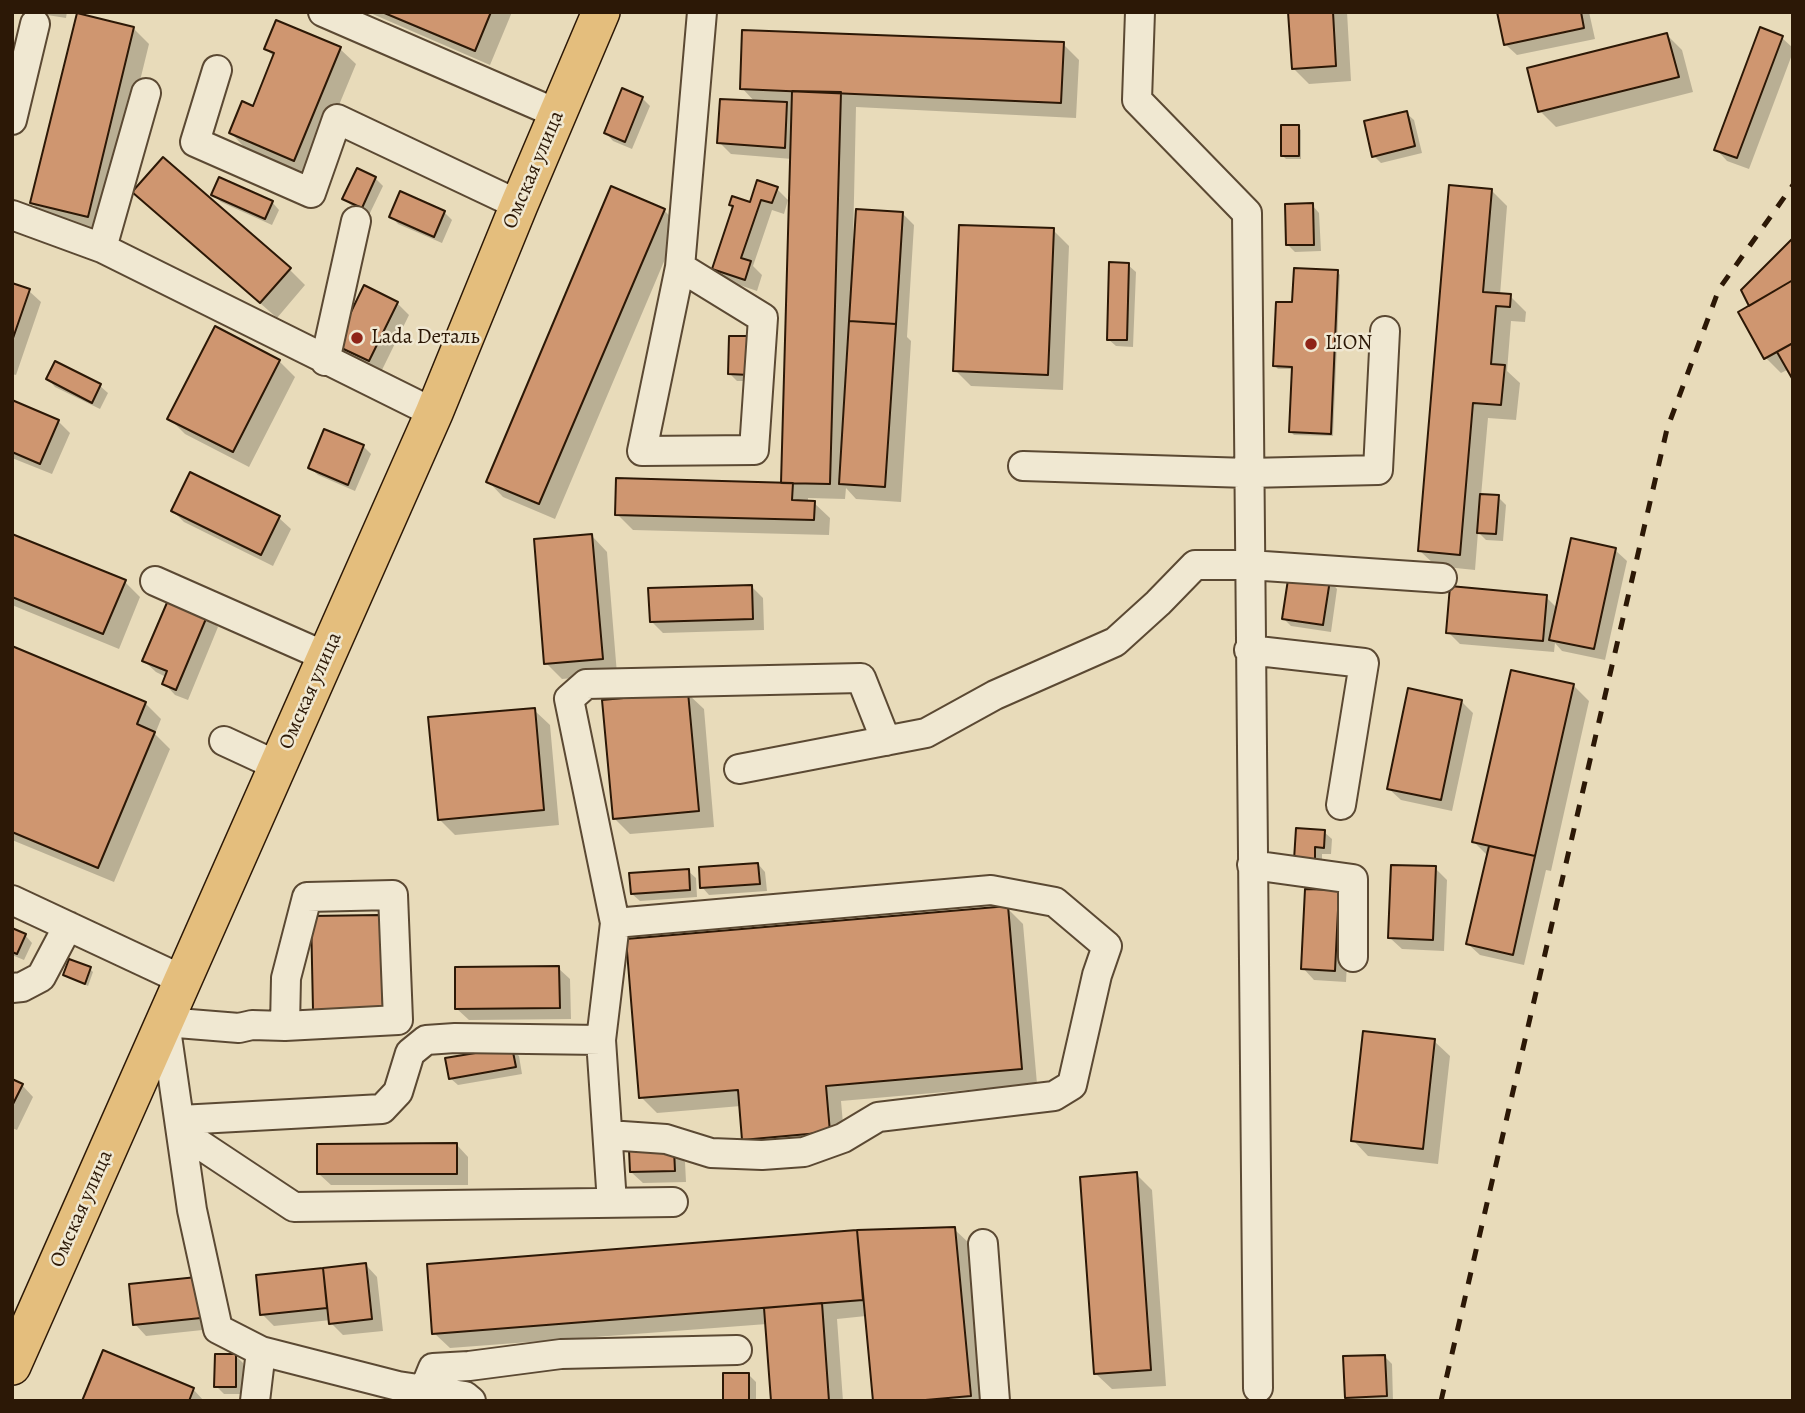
<!DOCTYPE html>
<html>
<head>
<meta charset="utf-8">
<style>
	body { margin:0 }
	#map { position:relative; width:1805px; height:1413px; overflow:hidden; background:#e8dbba; font-family:Alegreya,serif }
	canvas { display:block }
	.frame { position:absolute; inset:0; border:14px solid #2c1806; pointer-events:none }
</style>
</head>
<body>
<div id="map">
<canvas width="1805" height="1413"></canvas>
<div class="frame"></div>
</div>
<script>
const g = document.querySelector('canvas').getContext('2d');
g.lineJoin = 'round';
function paint(path, color) {
  g.fillStyle = color;
  g.fill(path, 'evenodd');
}
function strokePath(path, color, width, dash) {
  g.strokeStyle = color;
  g.lineWidth = width;
  g.lineCap = dash ? 'butt' : 'round';
  g.setLineDash(dash || []);
  g.stroke(path);
}
function label(font, color, halo, rows, align = 'center') {
  g.font = font + ' Alegreya,serif';
  g.lineWidth = 5;
  g.setLineDash([]);
  g.textBaseline = 'middle';
  g.strokeStyle = halo;
  g.fillStyle = color;
  for (const [text, x, y, turn = 0] of rows) {
    g.save();
    g.translate(x, y);
    g.rotate((+turn || 0) * Math.PI / 180);
    g.textAlign = isNaN(turn) ? turn : align;
    if (halo) g.strokeText(text, 0, 0);
    g.fillText(text, 0, 0);
    g.restore();
  }
}
paint(new Path2D(`
	M28,12H67L66,18Z
	M368,12H512L490,65Z
	M1290,12H1347L1351,81L1309,84L1293,68Z
	M1499,12H1589L1595,39L1517,55L1505,44Z
	M133,28L149,44L103,232L48,219L32,203Z
	M1667,35L1682,50L1693,92L1556,127L1540,111Z
	M1782,38L1793,48V52L1749,169L1727,161L1716,149Z
	M1063,44L1079,60L1076,118L856,107L853,244H856L902,213L914,225L907,337L911,341L901,502L856,499L846,488L845,499L808,498V502L814,503L830,518L829,535L633,530L617,514L783,485L792,159L731,154L719,142L755,102L742,88Z
	M266,49H340L356,64L310,175L246,149L231,133L254,108L274,57Z
	M642,98L650,106L632,149L613,141L606,133Z
	M1406,113L1414,120L1422,153L1381,163L1374,156Z
	M1298,127L1301,130V159H1286L1283,156Z
	M375,178L383,186L369,215L352,206L344,199Z
	M777,189L788,200L784,214L772,210L753,266L762,275L757,291L725,280L714,269L734,208L731,204H751Z
	M1491,190L1507,206L1500,295L1510,296L1526,312L1525,322L1511,321L1507,371L1520,383L1516,420L1488,418L1481,496L1498,497L1506,505L1503,541L1486,540L1478,532L1475,570L1436,566L1420,551Z
	M134,192L289,269L305,285L277,318Z
	M214,195L272,202L279,210L272,225L221,202Z
	M1312,205L1319,213L1321,251L1295,252L1288,245Z
	M664,210L679,226L555,519L503,497L488,481Z
	M444,212L452,220L442,243L398,224L391,216Z
	M1053,230L1069,246L1063,390L971,386L955,370Z
	M1793,240V377L1789,369L1781,373L1766,358L1751,306Z
	M1128,265L1136,272L1133,347L1116,346L1108,339Z
	M1337,271L1340,275L1333,436L1294,435L1291,432L1294,369H1278L1275,366L1294,304Z
	M12,285L29,291L41,302L16,375L12,374Z
	M397,303L409,315L381,372L349,356L337,345Z
	M215,328L279,361L295,377L249,467L185,434L169,418Z
	M730,338L757,381H737L730,374Z
	M56,363L100,386L108,393L100,409L55,387L48,379Z
	M12,402L58,421L70,433L52,474L12,458Z
	M363,446L371,454L355,491L318,475L310,468Z
	M191,474L279,518L291,529L273,566L184,522L173,511Z
	M12,536L125,582L140,597L119,649L12,605Z
	M592,536L607,552L617,674L562,679L546,663Z
	M1615,550L1627,561L1605,660L1562,651L1555,643L1554,652L1460,644L1448,632L1546,597L1557,608Z
	M1330,581L1337,589L1331,632L1291,626L1284,619Z
	M751,586L763,598L764,630L663,633L651,621Z
	M207,616L218,627L188,700L175,695L164,683L166,677L156,672L144,661Z
	M12,648L145,703L161,719L155,734L170,749L114,882L12,840Z
	M1574,686L1589,701L1551,871L1546,870L1524,965L1480,955L1468,944L1488,856L1473,841Z
	M688,694L704,709L714,827L630,834L615,819Z
	M1461,701L1473,713L1452,811L1401,800L1389,789Z
	M534,710L550,725L559,825L455,835L439,819Z
	M1298,830L1324,832L1332,839L1331,854H1322V868L1304,867Z
	M758,864L765,872L767,891L709,895L702,887Z
	M1435,868L1447,880L1444,951L1402,949L1390,938Z
	M688,871L696,878L697,897L640,901L632,894Z
	M1338,892L1350,904L1346,982L1314,980L1303,968Z
	M1007,908L1023,924L1037,1084L841,1101L845,1147L759,1155L743,1139L741,1106L657,1113L641,1097Z
	M12,930L25,935L32,943L24,960L12,955Z
	M558,968L570,979L571,1019L469,1020L457,1009Z
	M90,969L93,972L88,986L65,975Z
	M1434,1041L1450,1056L1438,1164L1368,1156L1353,1140Z
	M511,1049L519,1056L522,1074L458,1085L450,1078Z
	M12,1081L22,1085L33,1097L17,1130L12,1128Z
	M457,1145L468,1157V1185H331L319,1174Z
	M674,1151L685,1162L686,1182L643,1183L631,1172Z
	M1136,1174L1152,1190L1166,1386L1112,1389L1096,1374Z
	M954,1229L970,1244L985,1401H875L866,1316L837,1319L843,1401H773L767,1324L450,1348L434,1333L857,1232Z
	M366,1265L377,1277L383,1331L343,1335L331,1323V1320L274,1326L262,1314L258,1277Z
	M197,1279L212,1329L146,1336L135,1324Z
	M236,1356L243,1363V1394H224L216,1386Z
	M1384,1356L1392,1364L1393,1401H1350L1347,1397Z
	M749,1375L756,1382V1401H725Z
	M193,1389L204,1401H84Z`), '#0003');
const building = new Path2D(`
	M382,12H491L475,51Z
	M1288,12H1333L1336,66L1292,69Z
	M1497,12H1581L1584,28L1504,45Z
	M77,13L134,27L88,217L30,203Z
	M276,20L341,47L294,161L229,133L242,101L253,106L274,53L264,49Z
	M1760,27L1783,36L1737,158L1714,150Z
	M742,30L1064,42L1061,103L740,89Z
	M1667,33L1679,77L1538,112L1527,68Z
	M622,88L643,97L625,142L604,133Z
	M792,91L841,92L830,484L781,483Z
	M720,99L787,102L785,148L717,143Z
	M1407,111L1415,146L1372,157L1364,121Z
	M1281,125H1299V156H1281Z
	M163,157L291,268L260,303L132,192Z
	M357,168L376,177L362,208L342,199Z
	M219,177L273,201L265,219L211,195Z
	M757,180L778,187L772,203L761,200L741,258L751,261L745,280L712,269L733,206L729,205L732,196L750,202Z
	M1449,185L1492,189L1483,292L1511,294L1510,307L1496,306L1491,364L1505,365L1501,405L1473,403L1460,555L1418,551Z
	M611,186L665,209L539,504L486,482Z
	M400,191L445,211L434,237L389,217Z
	M1313,203L1314,245H1286L1285,204Z
	M856,209L903,212L896,324L849,321Z
	M959,225L1054,228L1048,375L953,371Z
	M1793,238V280L1749,306L1741,290Z
	M1109,262L1129,263L1127,340H1107Z
	M1294,268L1338,270L1331,434L1289,432L1292,367L1273,366L1276,302H1292Z
	M1793,280V343L1764,359L1738,312Z
	M12,283L30,289L12,341Z
	M364,285L398,302L369,361L335,345Z
	M849,321L896,324L885,487L839,484Z
	M215,326L280,360L233,452L167,419Z
	M729,336H751L750,375L728,374Z
	M1793,343V380L1777,352Z
	M55,361L101,384L92,403L46,379Z
	M12,400L59,420L40,464L12,452Z
	M324,429L364,445L348,485L308,468Z
	M190,472L280,516L261,555L171,511Z
	M616,478L793,483L792,500L815,501L814,520L615,515Z
	M1480,494L1499,495L1496,534L1477,533Z
	M12,534L126,580L103,634L12,597Z
	M592,534L603,659L544,664L534,539Z
	M1571,538L1616,548L1594,649L1549,640Z
	M1289,573L1330,580L1323,625L1282,619Z
	M752,585L753,619L650,622L648,588Z
	M1450,586L1547,595L1543,641L1446,633Z
	M169,598L208,614L176,690L162,684L167,671L142,661Z
	M12,646L146,702L137,724L155,732L98,868L12,832Z
	M1511,670L1574,684L1535,856L1472,842Z
	M1408,688L1462,700L1441,800L1387,789Z
	M688,692L699,811L613,819L602,700Z
	M535,708L544,810L438,820L428,717Z
	M1296,828L1325,830L1324,848L1315,847V861L1294,860Z
	M1489,846L1535,856L1513,955L1466,944Z
	M758,863L760,884L700,888L699,867Z
	M1391,865L1436,866L1433,940L1388,938Z
	M689,869L690,890L631,894L629,873Z
	M1305,889L1339,890L1335,971L1301,969Z
	M1008,906L1022,1069L826,1086L830,1132L742,1140L738,1090L639,1098L626,939Z
	M380,915L383,1008L313,1010L311,916Z
	M12,928L26,934L17,954L12,952Z
	M69,959L91,967L85,984L63,975Z
	M559,966L560,1008L455,1009V967Z
	M1363,1031L1435,1039L1423,1149L1351,1141Z
	M512,1047L516,1067L449,1079L445,1058Z
	M12,1079L23,1084L12,1106Z
	M457,1143V1174H317V1144Z
	M674,1149L675,1171L630,1172L629,1150Z
	M1137,1172L1151,1370L1094,1374L1080,1177Z
	M955,1227L971,1396L914,1401H873L857,1230Z
	M857,1230L863,1300L432,1334L427,1264Z
	M366,1263L372,1319L329,1324L323,1268Z
	M323,1268L327,1308L260,1315L256,1275Z
	M197,1277L201,1318L133,1325L129,1284Z
	M822,1303L829,1401H771L764,1308Z
	M103,1350L194,1388L189,1401H82Z
	M215,1354H236V1387H214Z
	M1385,1355L1387,1396L1345,1398L1343,1356Z
	M723,1373H749V1401H723Z`);
paint(building, '#cf9670');
strokePath(building, '#2c1806', 2);
const minor = new Path2D(`
	M323,12L558,114
	M1140,12L1137,100L1247,213L1258,1388
	M217,70L195,142L311,193L337,119L519,205
	M146,93L102,248L434,413
	M12,120L35,24
	M12,215L102,248
	M680,267L763,318L754,450L642,451L680,267L702,12
	M325,361L356,221
	M1023,466L1248,473L1378,470L1385,331
	M155,581L327,657
	M1249,650L1364,663L1341,805
	M224,741L278,766
	M739,769L926,733L995,695L1115,642L1158,603L1195,565H1249L1442,578
	M1252,865L1353,879V957
	M12,900L183,980
	M12,988L22,987L41,977L68,926
	M285,1026L398,1020L393,895L307,897L286,978L285,1026L252,1025L239,1028L165,1022L192,1210L218,1329L261,1351L398,1386L465,1396L471,1401
	M180,1120L382,1109L398,1092L410,1053L426,1040L455,1038L601,1040
	M181,1132L294,1207L673,1202
	M608,1135L666,1139L711,1153L762,1155L804,1152L843,1138L878,1117L1054,1096L1072,1085L1097,975L1107,946L1055,902L991,890L615,923
	M612,1203L601,1040L615,923L569,699L586,684L861,678L886,741
	M983,1244L995,1401
	M424,1390L433,1368L469,1366L561,1354L737,1350
	M255,1401L261,1351`);
const major = new Path2D(`
	M12,1366L434,413L519,205L601,12`);
strokePath(minor, '#5b4933', 32);
strokePath(major, '#2c1806', 40);
strokePath(minor, '#f0e8d2', 28);
strokePath(major, '#e4be7d', 37);
strokePath(new Path2D(`
	M1441,1401L1667,429L1719,289L1793,185`), '#2c1806', 5, [12, 12]);
for (const [x, y, r, color] of [
	[357,338,7,"#8f2418"],
	[1311,344,7,"#8f2418"]
]) {
  const dot = new Path2D();
  dot.arc(x, y, r, 0, 2 * Math.PI);
  g.fillStyle = color;
  g.fill(dot);
  strokePath(dot, '#f0e8d2', 2.5);
}
label('21px', '#2c1806', '#f0e8d2', [
	["Омская улица",534,170,-67],
	["Омская улица",311,691,-66],
	["Омская улица",82,1209,-66]
]);
label('21px', '#2c1806', '#f0e8d2', [
	["Lada Dеталь",371,338],
	["LION",1325,344]
], 'left');
</script>
</body>
</html>
